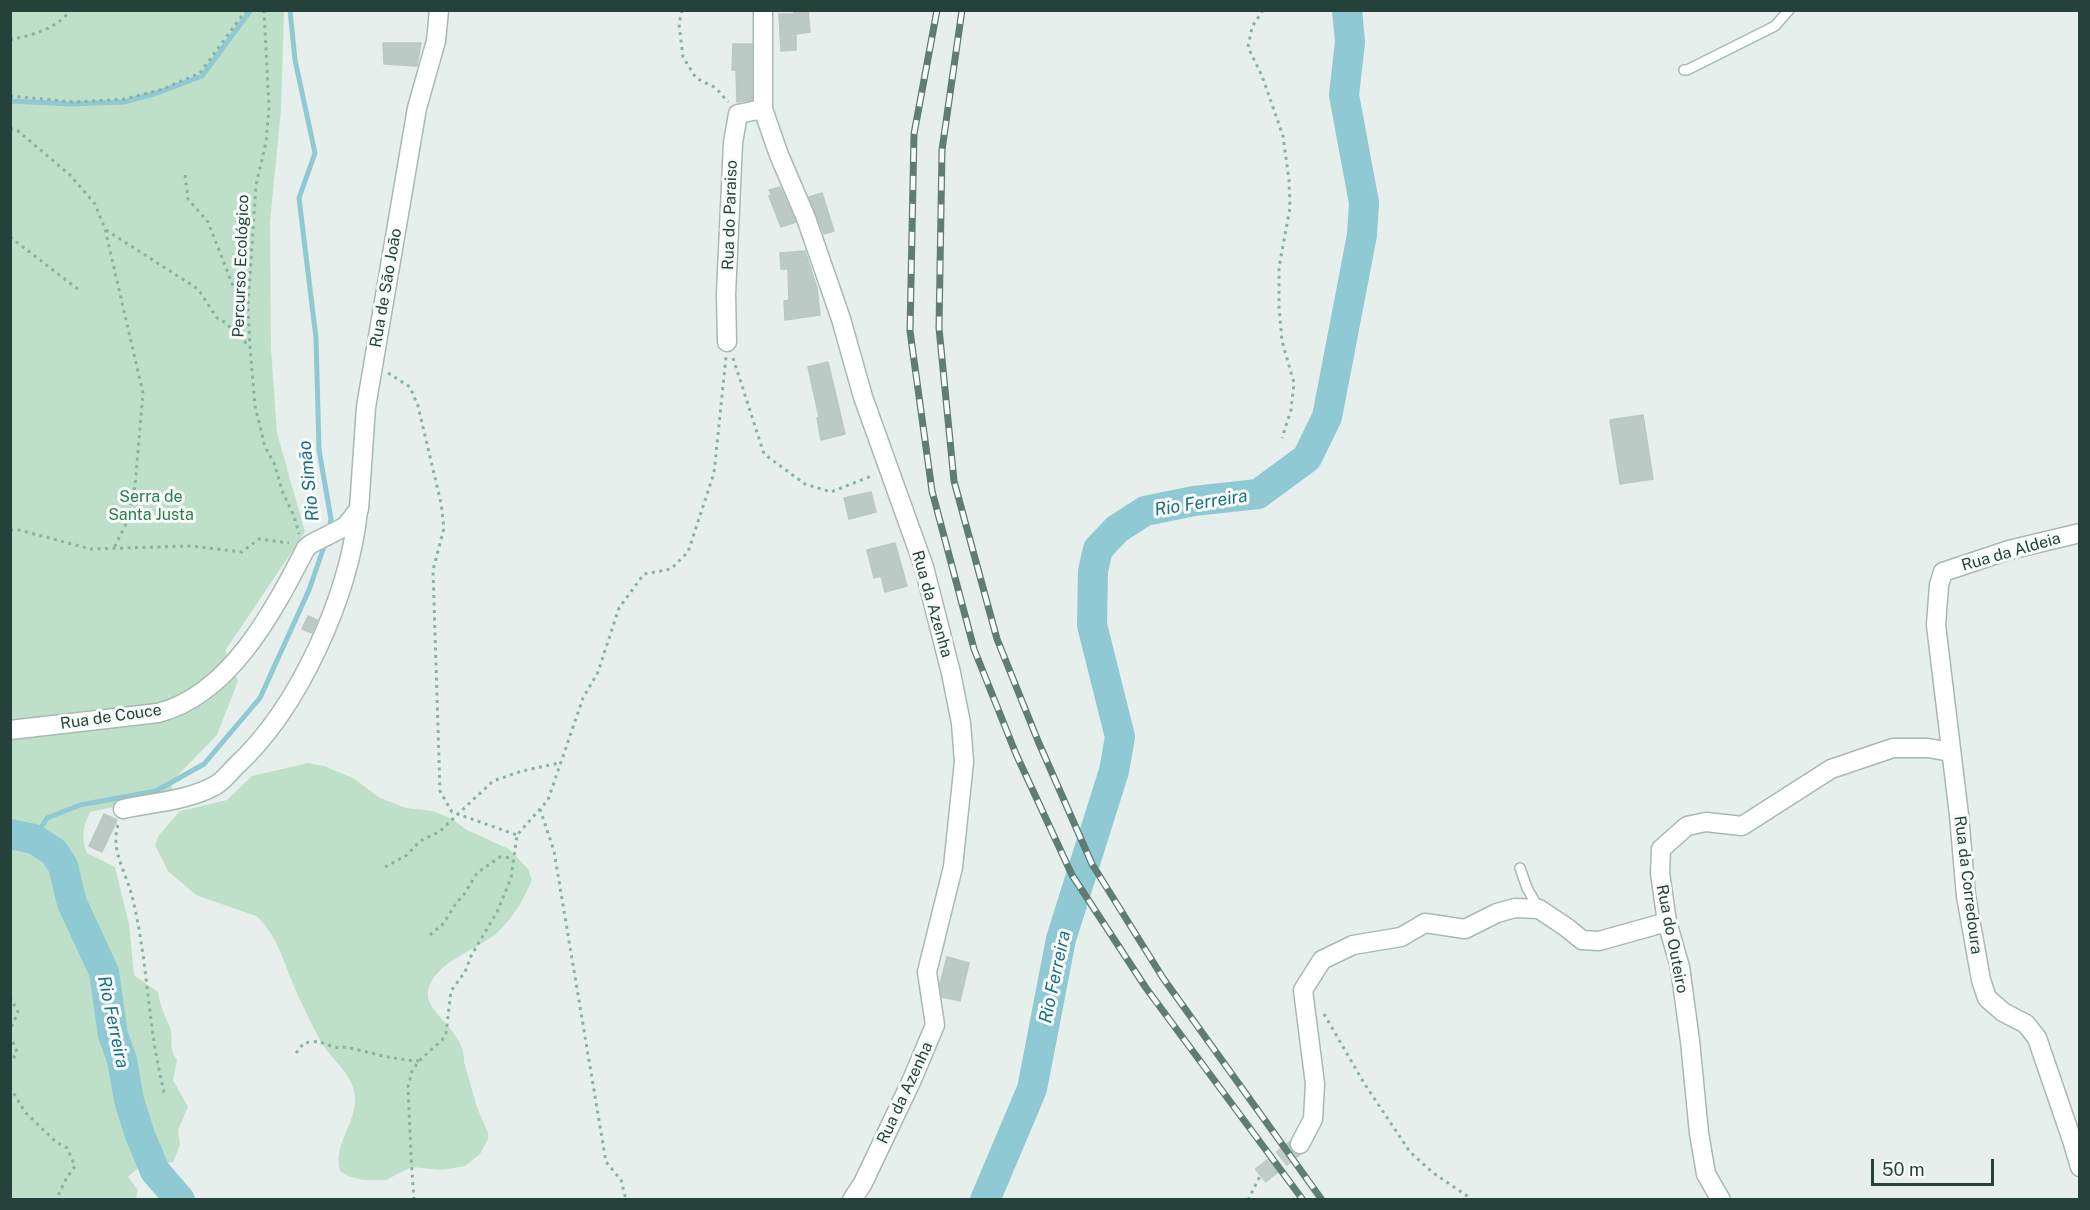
<!DOCTYPE html>
<html>
<head>
<meta charset="utf-8">
<style>
	body { margin:0 }
	#map { position:relative; width:2090px; height:1210px; overflow:hidden; background:#e6efeb; font-family:"Public Sans",sans-serif }
	canvas { display:block }
	.frame { position:absolute; inset:0; border:12px solid #24423a; pointer-events:none }
	.scale { position:absolute; left:1871px; top:1159px; width:123px; height:27px; box-sizing:border-box; border:3px solid #24423a; border-top:0; padding-left:8px; font-size:18px; line-height:21px; white-space:nowrap; color:#24423a; -webkit-text-stroke:4px #f7fbf9; paint-order:stroke }
</style>
</head>
<body>
<div id="map">
<canvas width="2090" height="1210"></canvas>
<div class="frame"></div>
<div class="scale">50 m</div>
</div>
<script>
const g = document.querySelector('canvas').getContext('2d');
g.lineJoin = 'round';
function paint(path, color) {
  g.fillStyle = color;
  g.fill(path, 'evenodd');
}
function strokePath(path, color, width, dash) {
  g.strokeStyle = color;
  g.lineWidth = width;
  g.lineCap = dash ? 'butt' : 'round';
  g.setLineDash(dash || []);
  g.stroke(path);
}
function label(font, color, halo, rows, align = 'center') {
  g.font = font + ' "Public Sans",sans-serif';
  g.lineWidth = 6;
  g.setLineDash([]);
  g.textBaseline = 'middle';
  g.strokeStyle = halo;
  g.fillStyle = color;
  for (const [text, x, y, turn = 0] of rows) {
    g.save();
    g.translate(x, y);
    g.rotate((+turn || 0) * Math.PI / 180);
    g.textAlign = isNaN(turn) ? turn : align;
    if (halo) g.strokeText(text, 0, 0);
    g.fillText(text, 0, 0);
    g.restore();
  }
}
paint(new Path2D(`
	M10,11H284L281,110L270,222L271,349L277,433L305,532L225,651L238,681L217,735L171,782L173,794L90,812C83,826 81,838 87,853L115,867L129,924L134,975L158,992C160,1005 165,1016 170,1028C174,1041 168,1047 177,1060L173,1080L188,1107L178,1130L180,1145L173,1162L139,1167L128,1177L138,1190L136,1199H11Z
	M308,763L324,766L353,778L380,798L406,808L433,811L452,819L467,830L509,849L528,869L532,880C524,899 514,916 500,930C479,950 434,961 428,991C424,1013 467,1032 464,1062L477,1107L488,1133V1139L480,1154L465,1166L442,1170L411,1167L386,1180H363L348,1176L340,1171C332,1142 361,1119 354,1091C349,1070 331,1059 321,1042C311,1023 301,1003 293,984C283,960 276,933 256,916L196,895L168,871L155,845L159,835L180,811L227,800L252,776Z`), '#bfe0c8');
strokePath(new Path2D(`
	M290,10L295,60L315,153L299,198L316,338L319,450L331,519L329,529
	M10,101L71,104L124,102L157,93L202,76L251,10
	M34,839L47,818L80,805L156,791L204,764L260,698L309,590L326,541`), '#8ec9d4', 5);
strokePath(new Path2D(`
	M10,834L34,839L54,852L63,866L72,903L104,972L113,1035L122,1060L129,1100L140,1135L155,1171L180,1200
	M985,1200L1032,1089L1061,939L1114,771L1120,737L1092,625L1093,571L1098,549L1117,529L1145,511L1194,501L1258,494L1307,458L1327,417L1362,235L1364,203L1344,95L1350,42L1347,10`), '#8ec9d4', 30);
const building = new Path2D(`
	M794,10H808L810,32L796,34V50L781,51L779,14H794Z
	M383,43H421L417,66L384,64Z
	M733,44H752V100L737,102L736,70H732Z
	M780,187L796,222L781,227L769,196L772,195L769,190Z
	M822,193L834,231L824,234L809,197Z
	M805,251L817,288L820,315L785,320L784,301L789,300L788,269H781L780,253Z
	M828,362L845,434L821,440L817,418L819,417L808,367Z
	M1643,415L1653,479L1620,484L1610,420Z
	M871,492L876,512L849,519L844,498Z
	M895,543L907,586L885,592L881,576L874,578L867,550Z
	M308,616L317,620L312,633L302,629Z
	M104,814L117,820L102,852L89,846Z
	M947,957L969,963L960,1001L942,997L940,984Z`);
paint(building, '#bbcac4');
strokePath(building, '#b8c9c2', 1.5);
strokePath(new Path2D(`
	M1260,1176L1300,1144`), '#bfccc8', 18, [18, 9]);
const lane = new Path2D(`
	M1684,70H1687L1775,26L1789,10
	M1520,868L1527,888L1539,909`);
const street = new Path2D(`
	M763,10V109L779,155L806,218L841,319L863,397L924,567L951,673L961,723L964,762L953,867L927,972L935,1025L911,1082L863,1183L852,1200
	M727,342L726,294L733,143L738,114L763,109
	M2080,533L2009,550L1943,572L1939,585L1936,625L1959,815L1966,896L1981,980L1987,998L2003,1012L2026,1024L2037,1038L2072,1140L2080,1167
	M10,730L158,713C231,694 274,610 306,548L311,544L346,526L359,509L366,407L417,108L436,41L439,10
	M123,809C151,803 191,800 216,785C223,781 230,772 236,766C299,708 349,596 358,511
	M1300,1144L1313,1119L1315,1084L1303,990L1322,960L1353,945L1401,937L1425,923L1465,929L1497,913L1515,908L1539,909L1566,927L1582,940L1599,941L1667,922
	M1721,1200L1706,1174L1699,1133L1690,1041L1680,967L1667,922L1660,873L1661,849L1687,826L1706,822L1742,826L1831,769L1893,748H1928L1951,752`);
strokePath(lane, '#a8b8b2', 12);
strokePath(street, '#a8b8b2', 21);
strokePath(new Path2D(`
	M264,10L269,107L266,142L256,185L248,307L250,347L255,406L265,447L274,463L283,493L294,516L299,534
	M682,10L679,24L683,57L696,78L716,88L728,102
	M1263,10L1252,27L1248,47L1262,76L1283,136L1289,180L1290,208L1279,267V307L1282,341L1294,383L1291,410L1282,438
	M10,40C31,35 58,29 70,10
	M10,96L74,102L125,99L163,89L200,73L246,10
	M10,128L18,131L70,175L95,204L105,229L143,393L135,486L127,522L114,548
	M185,175L188,199L208,222L239,301L248,307
	M106,230L198,289L217,318L226,323L250,347
	M10,237L79,290
	M733,358L764,454L805,484L831,492L874,475
	M388,373L410,387L418,406L441,503L444,528L433,570L440,791L452,812L517,835
	M10,530H19L91,549L191,546L242,552L259,539L289,543
	M540,809L554,851L606,1162L621,1180L626,1200
	M118,825C110,850 126,872 132,896C144,944 147,994 154,1042C157,1061 161,1079 165,1097
	M385,867L407,855L420,841L439,832L493,781L522,771L559,763
	M430,935L444,923L456,903L463,896L477,873L500,857L512,858
	M10,997L18,1012L10,1030
	M1324,1014L1364,1083L1410,1152L1432,1172L1473,1200
	M10,1035L17,1052L10,1064
	M296,1053L304,1043C319,1041 318,1041 331,1046C337,1049 344,1046 350,1048C373,1053 394,1060 419,1061
	M10,1087L25,1112L56,1142L67,1148L75,1166L66,1179L56,1200
	M414,1200L411,1156L408,1087L412,1071L419,1061L442,1040L446,1033L451,991L465,972L471,956L497,912L511,878L517,835L548,800L583,698L598,672L619,608L644,574L671,569L688,552L714,473L726,357
	M1248,1200L1260,1176`), '#86b3a5', 3, [3, 4.5]);
strokePath(lane, '#fff', 9);
strokePath(street, '#fff', 18);
const rail = new Path2D(`
	M937,10L914,134L910,331L932,491L974,649L1016,754L1072,875L1146,988L1303,1200
	M962,10L942,150L939,328L954,481L997,639L1038,741L1092,864L1163,978L1322,1200`);
strokePath(rail, '#5f7d75', 7);
strokePath(rail, '#f7fbf9', 4.5, [14]);
label('16px', '#24423a', '#f7fbf9', [
	["Rua do Paraiso",730,215,-88],
	["Percurso Ecológico",241,266,-88],
	["Rua de São João",386,288,-80],
	["Rua da Aldeia",2011,552,-16],
	["Rua da Azenha",932,604,74],
	["Rua de Couce",111,717,-8],
	["Rua da Corredoura",1968,885,83],
	["Rua do Outeiro",1672,939,79],
	["Rua da Azenha",905,1093,-65]
]);
label('16px', '#2d7a4b', '#f7fbf9', [
	["Serra de",151,497],
	["Santa Justa",151,515]
]);
label('italic 18px', '#1c6f80', '#f7fbf9', [
	["Rio Simão",309,481,-96],
	["Rio Ferreira",1201,503,-9],
	["Rio Ferreira",1055,977,-78],
	["Rio Ferreira",113,1022,78]
]);
</script>
</body>
</html>
